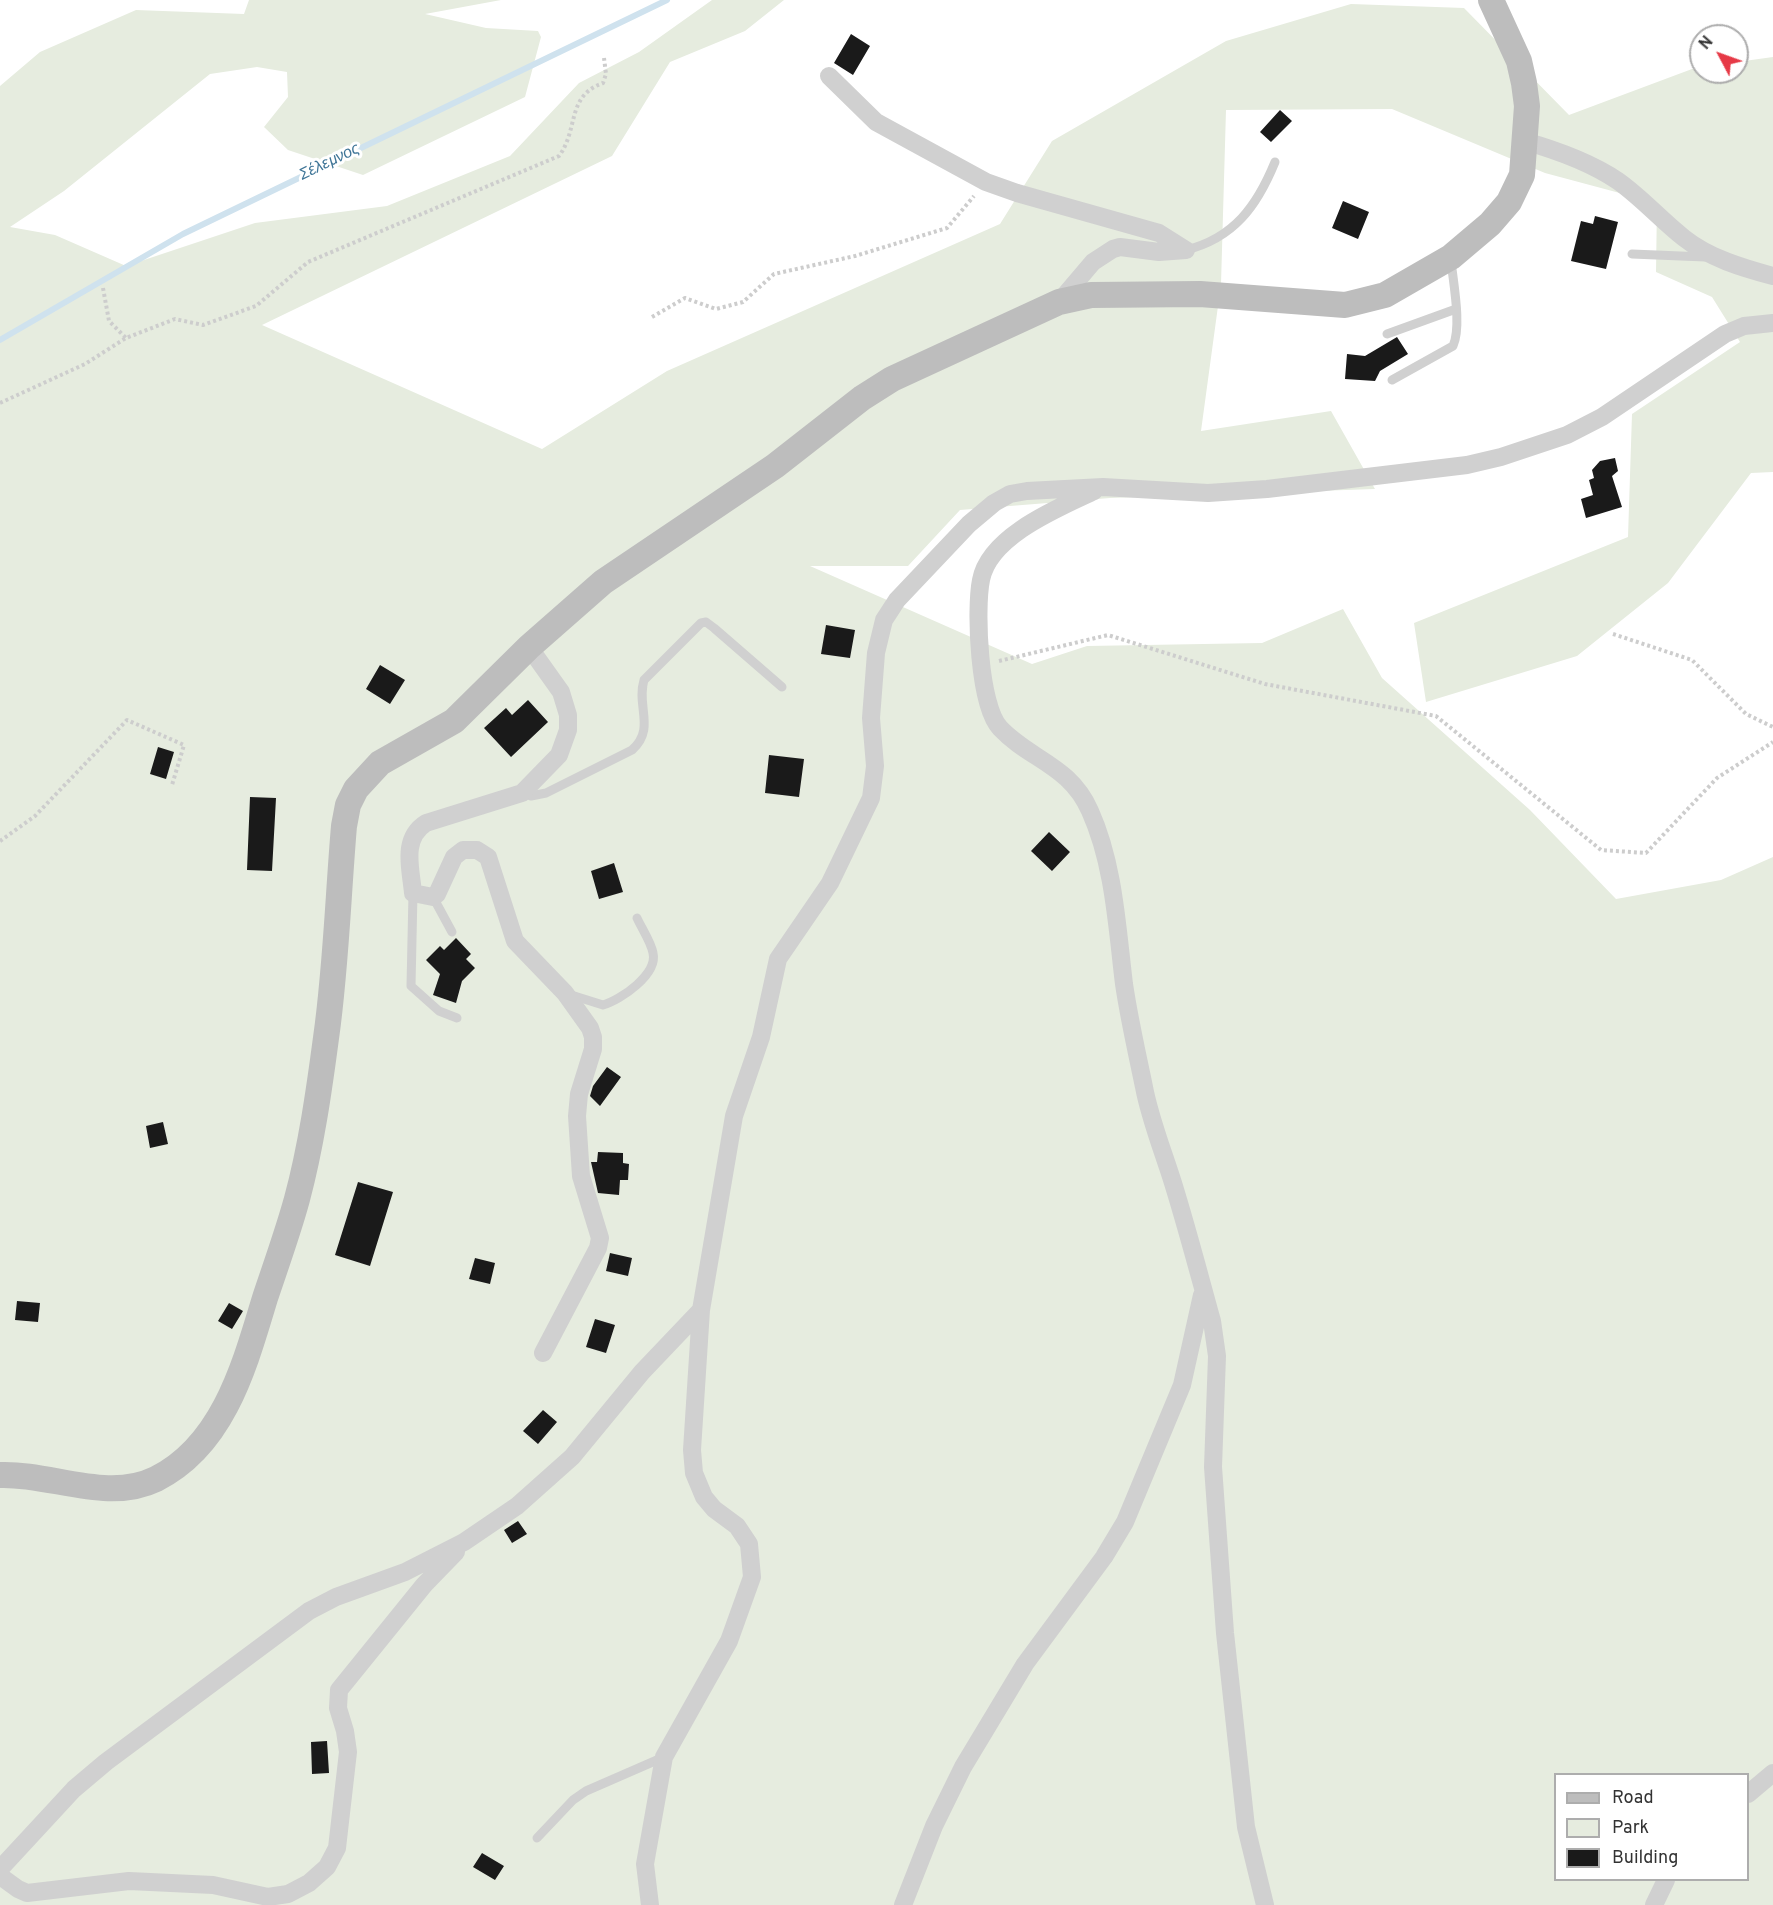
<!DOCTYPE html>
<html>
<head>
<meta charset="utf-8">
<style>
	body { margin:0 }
	#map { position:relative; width:1773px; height:1905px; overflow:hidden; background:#fff; font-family:Overpass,sans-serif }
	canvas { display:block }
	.legend { position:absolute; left:1554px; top:1773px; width:195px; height:108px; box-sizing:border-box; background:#fff; border:2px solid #adadad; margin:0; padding:8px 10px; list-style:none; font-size:18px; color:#333 }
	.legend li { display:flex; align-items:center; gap:12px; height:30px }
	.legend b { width:30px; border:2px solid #adadad }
	.north { position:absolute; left:1689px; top:24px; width:60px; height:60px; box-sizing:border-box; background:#fff; border:2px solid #adadad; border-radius:50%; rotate:311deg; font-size:16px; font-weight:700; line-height:24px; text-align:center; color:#333 }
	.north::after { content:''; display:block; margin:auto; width:21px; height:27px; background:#e63946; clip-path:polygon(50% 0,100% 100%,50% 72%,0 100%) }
</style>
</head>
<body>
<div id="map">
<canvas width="1773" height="1905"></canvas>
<ul class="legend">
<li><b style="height:8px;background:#bdbdbd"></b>Road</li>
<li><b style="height:16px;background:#e6ecdf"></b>Park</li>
<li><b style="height:16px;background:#1a1a1a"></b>Building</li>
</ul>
<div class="north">N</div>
</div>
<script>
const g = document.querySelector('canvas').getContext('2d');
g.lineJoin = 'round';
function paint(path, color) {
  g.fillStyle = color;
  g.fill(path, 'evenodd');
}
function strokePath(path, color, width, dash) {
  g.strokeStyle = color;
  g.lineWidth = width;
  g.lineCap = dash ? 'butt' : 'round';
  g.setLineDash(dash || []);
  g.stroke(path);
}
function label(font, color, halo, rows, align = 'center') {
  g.font = font + ' Overpass,sans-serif';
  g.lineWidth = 6;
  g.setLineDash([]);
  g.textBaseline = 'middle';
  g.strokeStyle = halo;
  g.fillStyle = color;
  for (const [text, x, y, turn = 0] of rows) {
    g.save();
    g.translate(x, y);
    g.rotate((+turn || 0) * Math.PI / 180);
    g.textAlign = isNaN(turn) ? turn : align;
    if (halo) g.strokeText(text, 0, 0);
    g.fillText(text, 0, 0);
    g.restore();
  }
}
paint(new Path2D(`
	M249,0H501L425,14L486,28L538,31L541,37L525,97L363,175L288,150L264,127L288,97L287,72L257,67L210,74L64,191L10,227L55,235L126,266L255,223L387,206L510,156L579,83L639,52L712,0H784L745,31L670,62L612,156L262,325L542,449L667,371L1000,224L1052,141L1226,41L1351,4L1464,8L1569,115L1692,69L1701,68V72H1737V62L1773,57V472L1751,473L1668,583L1577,656L1426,702L1414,623L1628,537L1632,414L1740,342L1712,297L1656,272L1657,203L1545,173L1392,109L1226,110L1221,284L1201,431L1331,411L1375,489L1110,498L960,510L908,566H810L1032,664L1087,646L1262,643L1343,609L1382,678L1530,810L1616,899L1721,880L1773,857V1905H0V86L40,52L136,10L244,14ZM1556,1774H1748V1880H1556Z`), '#e6ecdf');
strokePath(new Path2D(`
	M0,340L183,234L667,0`), '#cfe2ee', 6);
paint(new Path2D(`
	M851,34L870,46L853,75L834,63Z
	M1280,110L1292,121L1271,142L1260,132Z
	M1343,201L1369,212L1358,239L1332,228Z
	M1595,216L1618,222L1606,269L1571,261L1581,221L1593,224Z
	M1397,337L1408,354L1380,371L1375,381L1345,379L1347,354L1365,356Z
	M1615,458L1618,471L1612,476L1622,507L1586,518L1581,499L1593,495L1589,480L1594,478L1592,470L1600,461Z
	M826,625L855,630L850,658L821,654Z
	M380,665L405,680L390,704L366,689Z
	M528,700L548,722L511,757L484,728L506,708L512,715Z
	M158,747L174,752L166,779L150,774Z
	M769,755L804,759L799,797L765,793Z
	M250,797L276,798L272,871L247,870Z
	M1049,832L1070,852L1052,871L1031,851Z
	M614,863L623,892L599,899L591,871Z
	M456,938L471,954L466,959L475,968L462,981L456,1003L433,995L440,974L426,960L440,946L444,950Z
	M607,1067L621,1077L600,1106L590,1096L593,1086Z
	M163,1122L168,1144L150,1148L146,1126Z
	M598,1152L623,1153V1163L629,1164L628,1180H620L619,1195L598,1193L591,1162H597Z
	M358,1182L393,1192L370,1266L335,1255Z
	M610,1253L632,1258L628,1276L606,1271Z
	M475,1258L495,1263L490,1284L469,1279Z
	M17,1301L40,1303L38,1322L15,1320Z
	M229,1303L243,1311L232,1329L218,1321Z
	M595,1319L615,1325L606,1353L586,1347Z
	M543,1410L557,1422L538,1444L523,1431Z
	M518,1521L527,1534L512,1543L504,1530Z
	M327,1741L329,1773L312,1774L311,1742Z
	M482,1853L504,1866L495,1880L473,1867Z`), '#1a1a1a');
strokePath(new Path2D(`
	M103,288L109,321L126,338
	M652,317L685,298L716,309L743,302L774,274L855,256L947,228L974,196
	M0,403L85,364L126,338L175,319L203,325L256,306L308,262L559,156C579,129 566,96 603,83L606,74L604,58
	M1613,634L1692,660L1746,714L1773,727
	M999,661L1108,635L1265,684L1436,716L1601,850L1646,853L1717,778L1773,742
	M0,841L35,816L127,720L184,745L172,785`), '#cdcdcd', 4, [3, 3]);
strokePath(new Path2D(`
	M1186,250C1234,238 1257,206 1275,162
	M1632,254L1705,257
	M1387,334L1456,309
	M1392,380L1453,346C1462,326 1453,282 1451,260
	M522,793L531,796L546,793L632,750C656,729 636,706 644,680L701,623L706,622L714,628L782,687
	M413,893L411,986L439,1011L457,1018
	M433,897L452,932
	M568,994L603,1005C621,1000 658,974 653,953C651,942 642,929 637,918
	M537,1838L573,1800L586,1791L664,1757`), '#d0d0d0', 9);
strokePath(new Path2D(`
	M829,76L876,122L986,182L1017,193L1159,233L1186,250
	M1524,141C1556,150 1590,162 1618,181C1642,198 1661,220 1684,238C1709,258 1743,268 1773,276
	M1059,302L1093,262L1113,249L1120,247L1159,252L1186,250
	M1094,491C1058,508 989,536 981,580C975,610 979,706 1000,728C1030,760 1070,765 1090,811C1114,864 1117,927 1124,984C1129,1018 1137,1053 1144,1087C1150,1119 1163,1151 1173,1183C1187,1228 1199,1274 1212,1321L1217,1356L1213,1467L1225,1633L1246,1827L1265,1905
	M529,647L561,692L568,715V730L559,755L522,793L426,823C401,839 411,869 413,893L433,897L437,894L454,857L463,850H477L488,857L515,941L565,993L590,1028L593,1037V1049L579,1094L577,1116L581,1176L600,1238L598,1248L543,1353
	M1748,1794L1773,1773
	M0,1869L74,1789L106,1762L309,1611L336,1597L405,1572L464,1542L517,1506L572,1457L642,1372L701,1310L734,1116L761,1037L778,959L830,883L871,798L875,766L871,718L876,653L884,620L897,600L969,524L994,503L1010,494L1027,491L1103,487L1208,493L1267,489L1467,465L1501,457L1567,435L1602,417L1725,334L1744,326L1773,323
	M0,1876L18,1889L27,1893L129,1881L213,1885L268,1897L288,1894L309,1883L327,1867L337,1848L348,1752L345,1731L338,1708L339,1690L424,1585L456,1552
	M650,1905L645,1864L664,1757L729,1641L752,1577L749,1544L737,1526L714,1509L704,1497L694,1473L692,1450L701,1310
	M903,1905L934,1826L963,1767L1025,1664L1104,1557L1125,1522L1182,1385L1202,1295
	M1654,1905L1666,1880`), '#d0d0d0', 18);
strokePath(new Path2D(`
	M0,1475C51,1473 107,1503 156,1479C224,1445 245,1364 265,1298C276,1265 288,1232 297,1199C311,1147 319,1091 326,1038C336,968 338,896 344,826L348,805L356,789L380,763L454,721L529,647L603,582L775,466L862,398L892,379L1059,302L1091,295L1200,294L1345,305L1385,295L1451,257L1490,224L1509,202L1522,175L1527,106L1524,83L1519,61L1491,0`), '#bdbdbd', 26);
label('italic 16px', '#3f7597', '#fff', [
	["Σέλεμνος",330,163,-26]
]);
</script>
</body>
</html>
